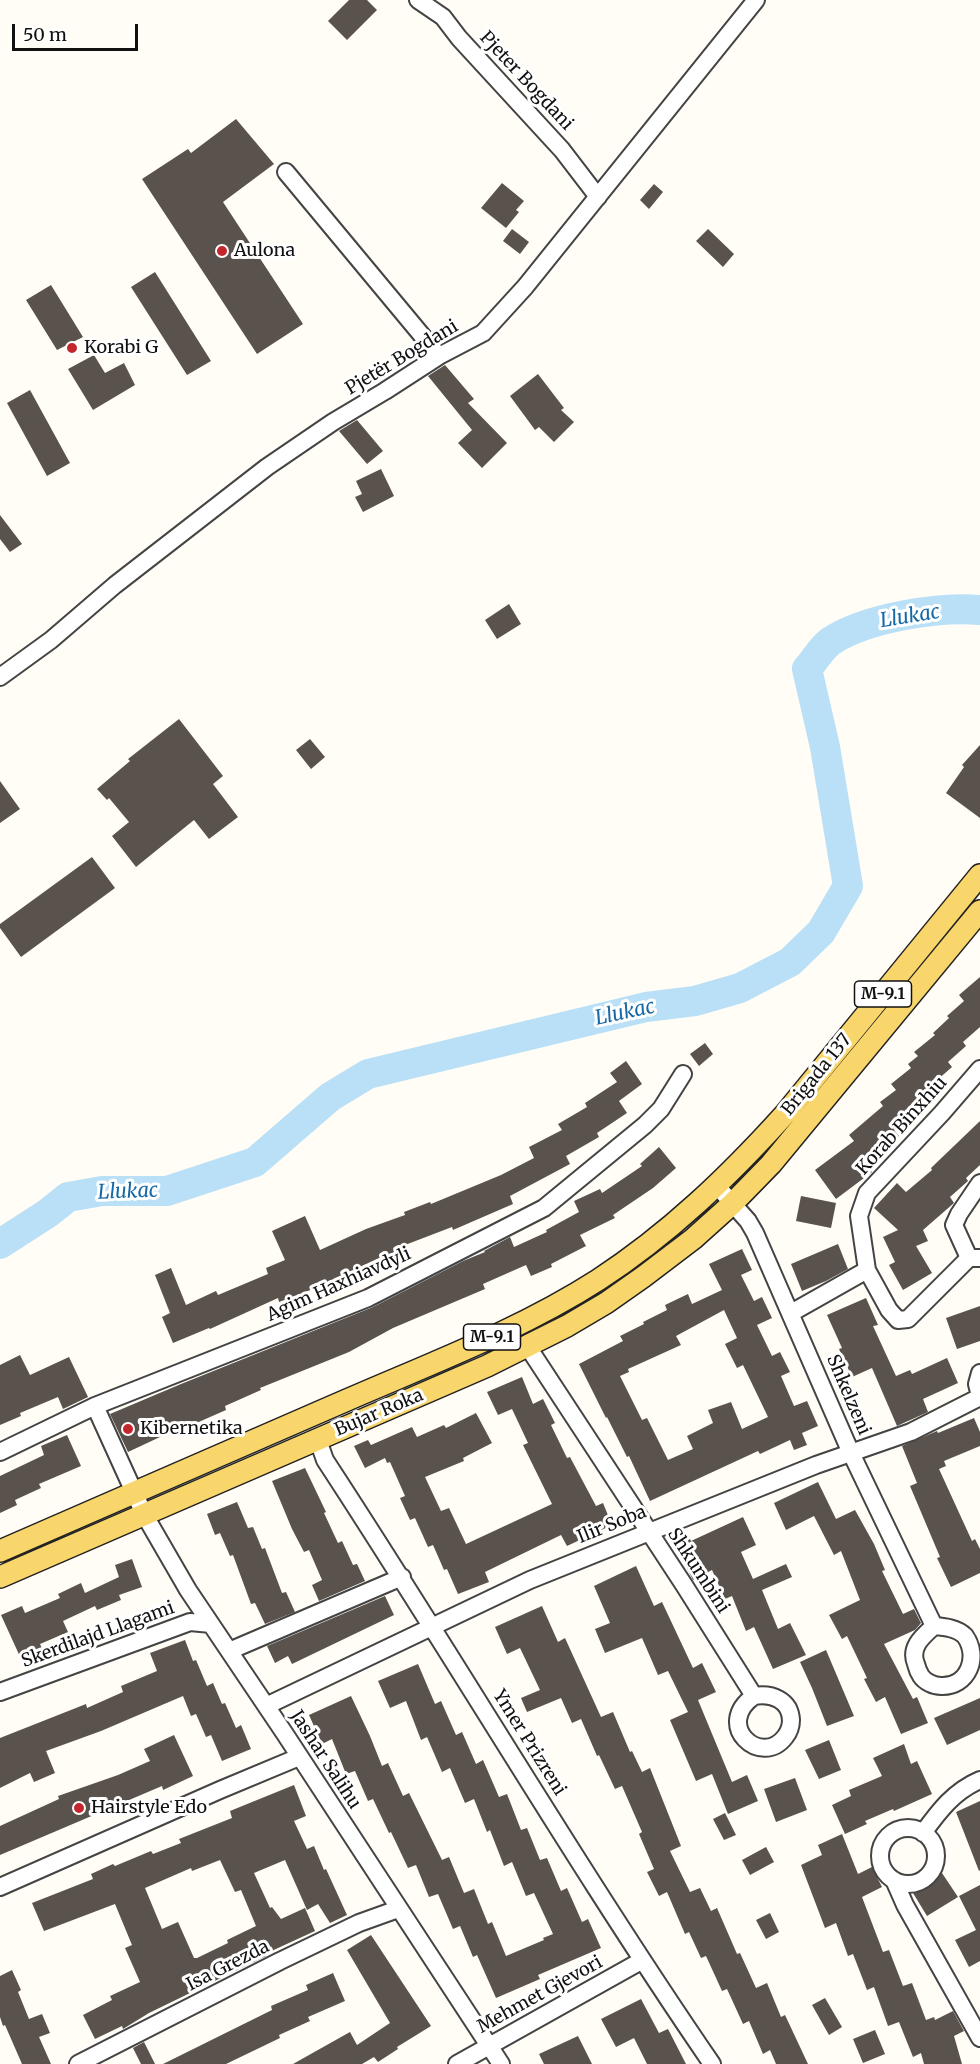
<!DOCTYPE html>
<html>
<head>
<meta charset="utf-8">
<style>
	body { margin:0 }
	#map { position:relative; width:980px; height:2064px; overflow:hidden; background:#fffdf5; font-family:Merriweather,serif }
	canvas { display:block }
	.scale { position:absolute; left:12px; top:24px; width:126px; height:27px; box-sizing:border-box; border:3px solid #111; border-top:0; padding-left:8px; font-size:18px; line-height:21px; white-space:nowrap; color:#111; -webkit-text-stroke:4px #fff; paint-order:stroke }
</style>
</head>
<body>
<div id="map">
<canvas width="980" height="2064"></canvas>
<div class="scale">50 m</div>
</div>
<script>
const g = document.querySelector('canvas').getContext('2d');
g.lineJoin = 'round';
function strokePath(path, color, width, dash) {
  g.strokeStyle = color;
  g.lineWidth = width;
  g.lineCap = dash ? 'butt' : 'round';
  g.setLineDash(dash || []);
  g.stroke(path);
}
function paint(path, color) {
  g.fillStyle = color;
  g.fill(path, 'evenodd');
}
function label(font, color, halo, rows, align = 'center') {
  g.font = font + ' Merriweather,serif';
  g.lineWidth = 6;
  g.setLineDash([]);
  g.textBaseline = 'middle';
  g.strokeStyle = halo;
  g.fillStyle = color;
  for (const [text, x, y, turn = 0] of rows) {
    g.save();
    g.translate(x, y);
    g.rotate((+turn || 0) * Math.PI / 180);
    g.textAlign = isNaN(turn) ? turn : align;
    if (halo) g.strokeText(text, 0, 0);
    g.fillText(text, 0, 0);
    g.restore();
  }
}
strokePath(new Path2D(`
	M0,1244L48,1213L68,1197L102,1191H167L255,1162L330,1097L368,1074L646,1007L695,1001L740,988L790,962L821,932L848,886L825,747L807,669C814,661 822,647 831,641C866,618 939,606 980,610`), '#b9e0f7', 30);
paint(new Path2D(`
	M349,0H367L377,10L347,40L328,21Z
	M236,119L274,164L223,202L303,324L257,354L142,179L188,149L191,153Z
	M502,183L524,201L516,210L519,212L506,228L481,208Z
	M654,184L663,192L649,209L640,200Z
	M512,229L529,242L520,254L503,241Z
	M708,229L734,254L723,267L696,241Z
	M155,272L211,361L187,375L131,287Z
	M51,285L83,337L57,350L26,300Z
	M94,355L105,373L124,363L135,385L93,410L68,369Z
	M445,365L474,399L468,403L507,443L482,468L458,443L472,430L428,376Z
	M538,374L564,408L561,410L574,422L554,442L539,427L535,430L510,396Z
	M30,390L70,463L47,476L7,403Z
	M357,420L383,451L367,464L339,431Z
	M381,469L394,496L363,512L355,497L362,494L356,481Z
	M0,515L22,544L10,552L0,539Z
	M509,604L521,624L497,639L485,620Z
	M179,719L223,776L213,784L238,817L209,839L194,820L136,867L112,836L129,822L109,798L107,800L97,789L130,761L128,759Z
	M310,739L325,757L311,769L296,750Z
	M980,745V818L946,793L964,767L962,765Z
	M0,781L20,809L0,823Z
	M92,857L115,888L21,957L0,928V924Z
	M980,977V1027L963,1042L966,1046L948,1062L952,1067L935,1082L938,1086L925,1095L928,1099L910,1114L912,1117L894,1130L899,1136L882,1150L884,1152L866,1166L872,1172L836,1199L815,1170L854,1141L849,1135L883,1106L880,1102L896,1090L891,1084L911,1068L908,1064L918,1056L914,1052L935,1035L933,1033L949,1018L947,1016L964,1001L959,995Z
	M705,1043L713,1054L699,1066L690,1054Z
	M626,1061L642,1084L619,1101L627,1113L597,1133L599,1137L566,1156L570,1164L510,1196L513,1204L453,1230L452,1227L405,1245L406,1248L379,1258L313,1289L279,1302L278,1298L210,1329L209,1328L173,1343L162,1317L170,1313L155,1275L171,1268L186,1305L216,1291L218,1295L268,1274L266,1268L285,1260L272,1231L305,1216L320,1250L366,1229L405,1215L404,1212L430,1202L431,1204L501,1175L534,1158L529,1147L562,1130L558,1124L587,1107L585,1103L617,1082L610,1073Z
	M980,1121V1165L966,1178L968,1181L950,1197L954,1203L923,1230L928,1241L916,1246L932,1273L903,1290L889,1265L895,1262L883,1237L898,1230L874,1208L897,1183L906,1192L932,1170L931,1168Z
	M659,1147L676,1168L653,1188L613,1215L615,1218L580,1235L586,1246L551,1264L552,1267L531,1276L526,1265L483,1284L485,1289L393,1328L349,1352L260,1388L261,1390L225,1406L226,1410L176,1432L175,1430L128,1452L110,1414L181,1384L373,1307L463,1261L485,1252L484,1251L510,1237L514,1247L547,1232L546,1230L579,1212L574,1201L600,1189L602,1193L642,1166L640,1164Z
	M801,1196L836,1203L831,1228L796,1221Z
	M838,1244L848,1269L826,1281L802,1291L791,1264Z
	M742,1249L752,1270L741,1275L754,1301L762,1297L772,1318L757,1325L772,1356L780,1352L790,1372L781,1376L794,1406L807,1401L818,1426L802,1433L807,1445L794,1450L790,1440L760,1454L758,1451L650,1501L629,1456L627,1457L607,1417L606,1418L579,1364L623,1341L620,1336L644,1324L643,1322L667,1310L665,1305L688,1294L692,1304L722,1290L709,1264ZM724,1310L737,1338L725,1344L737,1368L743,1365L768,1417L742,1429L731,1402L708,1410L713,1423L687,1436L693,1449L668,1460L647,1418L642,1420L620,1376L629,1372L628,1369L681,1345L676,1336Z
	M866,1298L878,1325L873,1326L896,1376L910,1370L912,1374L947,1358L958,1383L923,1399L928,1412L897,1426L872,1368L852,1377L839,1349L842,1348L827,1315Z
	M980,1306V1341L957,1349L946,1318Z
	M20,1355L30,1375L69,1357L88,1397L63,1409L58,1397L20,1413L21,1416L0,1425V1365Z
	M522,1377L533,1404L543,1399L555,1423L551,1425L567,1458L570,1457L596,1506L603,1503L612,1525L567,1546L561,1535L485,1572L489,1582L458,1594L447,1569L444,1570L433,1545L428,1547L415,1518L410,1520L400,1498L405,1496L390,1462L387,1463L385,1458L365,1468L354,1446L368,1440L371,1445L412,1427L417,1437L444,1425L446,1428L476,1413L492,1443L463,1458L464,1461L425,1477L441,1511L449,1508L466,1544L552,1504L523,1445L528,1443L512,1409L498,1415L487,1392Z
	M974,1418L980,1432V1446L944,1461L946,1466L939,1469L972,1541L975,1539L980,1549V1573L951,1587L937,1558L940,1557L910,1486L917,1483L902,1446L937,1431L938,1433Z
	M67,1435L81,1466L39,1484L41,1488L15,1500L17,1505L0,1513V1476L44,1455L41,1446Z
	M305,1468L326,1512L324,1513L338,1543L342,1541L353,1565L357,1564L365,1581L319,1601L312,1585L322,1580L309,1550L304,1552L292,1529L272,1481Z
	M818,1482L836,1519L855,1510L874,1544L885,1570L882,1571L903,1614L914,1609L921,1623L915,1630L884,1644L913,1699L917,1697L928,1723L901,1734L885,1697L876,1702L864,1679L867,1678L847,1636L842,1639L829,1615L860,1600L841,1551L834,1555L814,1516L786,1530L774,1503Z
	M237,1502L248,1528L253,1527L262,1549L265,1548L282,1593L286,1592L295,1612L265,1624L255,1603L251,1604L233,1555L230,1556L220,1533L215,1535L207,1514Z
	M743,1517L756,1545L741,1552L753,1579L786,1564L792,1577L762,1590L778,1629L790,1623L806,1655L773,1669L754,1627L746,1631L732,1596L725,1599L712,1570L693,1580L672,1539L686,1532L691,1541Z
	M132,1559L142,1587L119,1595L121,1600L97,1610L95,1606L63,1621L68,1632L40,1644L43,1651L22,1661L1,1615L22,1606L25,1613L60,1598L58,1594L81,1583L85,1593L119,1577L115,1565Z
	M636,1566L654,1606L662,1602L693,1668L702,1663L716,1692L698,1700L732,1782L747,1775L758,1801L728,1814L712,1774L696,1781L670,1720L688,1712L668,1671L658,1675L642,1638L605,1653L595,1629L610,1623L594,1586Z
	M385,1596L394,1615L292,1664L288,1656L275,1663L267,1646Z
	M542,1606L558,1642L565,1638L601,1717L613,1712L630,1752L632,1751L642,1772L650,1768L681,1846L670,1851L690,1892L700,1888L711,1911L717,1908L737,1954L740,1953L756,1988L767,1983L781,2017L785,2015L808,2064H776L770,2050L763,2054L749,2021L743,2024L727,1989L722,1991L706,1956L701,1958L689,1932L685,1934L667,1892L659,1896L647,1872L654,1869L639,1834L642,1832L622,1786L615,1789L599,1755L597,1756L581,1719L572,1723L561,1698L527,1712L521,1698L540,1690L520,1648L507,1654L495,1627Z
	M185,1640L193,1661L196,1660L207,1686L213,1683L222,1704L225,1703L236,1728L241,1725L251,1749L222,1761L211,1735L206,1737L196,1714L191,1716L183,1696L101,1731L46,1751L55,1773L34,1782L30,1773L0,1788V1738L86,1704L87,1708L123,1692L121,1686L157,1671L150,1653Z
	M826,1650L854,1716L827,1726L812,1688L800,1662Z
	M418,1664L435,1704L441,1701L456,1735L462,1732L476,1764L483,1760L499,1797L507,1794L521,1830L527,1828L540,1860L547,1858L561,1891L567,1888L582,1922L588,1919L601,1948L538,1975L540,1979L496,1998L477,1955L473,1957L460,1926L453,1929L438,1894L429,1897L416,1865L408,1868L391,1832L389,1833L373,1799L368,1801L355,1771L346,1774L332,1739L322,1744L309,1715L351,1696L370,1736L382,1766L388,1763L403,1796L409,1793L442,1860L449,1857L464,1893L474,1889L488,1924L492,1922L506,1956L544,1940L543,1938L553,1934L534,1893L526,1896L512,1862L504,1866L490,1830L487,1832L474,1799L465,1803L450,1768L442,1772L427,1737L421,1740L406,1701L390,1708L378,1681Z
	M980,1698V1730L947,1745L934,1718Z
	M174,1735L193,1776L163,1790L162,1786L0,1855V1826L59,1799L58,1796L118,1775L150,1761L144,1749Z
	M829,1740L841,1770L819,1779L805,1750Z
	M904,1744L911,1764L917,1761L932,1794L894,1811L893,1809L865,1821L867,1824L845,1834L832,1805L851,1796L849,1790L882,1776L873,1758Z
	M795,1778L807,1810L776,1822L764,1789Z
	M294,1785L306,1816L294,1821L307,1849L314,1846L324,1870L326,1869L347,1915L330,1923L318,1904L307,1910L285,1860L254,1873L270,1908L272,1907L281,1919L305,1908L315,1931L265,1954L266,1956L149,2013L123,2029L122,2026L95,2039L83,2015L112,2000L110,1996L140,1982L125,1948L132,1945L115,1904L44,1931L32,1903L93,1879L91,1874L113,1864L115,1866L151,1851L153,1854L181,1843L179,1839L232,1818L230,1811ZM220,1860L235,1892L241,1890L256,1926L227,1940L228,1943L197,1958H194L178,1922L162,1929L145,1888L191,1868L192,1871Z
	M980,1801V1870L979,1871L956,1812Z
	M725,1813L736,1835L724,1840L713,1819Z
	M842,1834L858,1874L872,1867L882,1887L862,1897L883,1952L889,1950L903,1986L912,1983L926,2020L934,2017L935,2020L953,2011L964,2031L954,2036L962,2064H924L921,2053L913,2057L899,2022L888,2026L874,1987L867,1990L853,1954L848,1956L836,1923L825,1928L801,1865L822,1855L818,1845Z
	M766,1847L774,1862L750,1875L742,1860Z
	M942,1873L958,1897L927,1916L913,1893Z
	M980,1885V1961L969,1967L955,1940L976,1930L959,1896Z
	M770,1913L779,1932L766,1939L756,1920Z
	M371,1935L431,2026L397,2047L398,2049L378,2062L374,2057L362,2064H293L350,2032L357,2045L390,2023L347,1950Z
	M12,1970L21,1990L18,1992L29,2019L42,2014L50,2033L39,2037L51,2064H22L5,2025L3,2026L0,2017V1976Z
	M333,1973L345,2001L308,2017L310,2021L279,2035L280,2038L226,2064H163L272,2010L271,2006L308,1990L306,1985Z
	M825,1998L842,2027L829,2035L812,2005Z
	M641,1999L659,2033L668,2029L686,2064H647L634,2038L616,2047L601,2019Z
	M875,2030L885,2054L863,2063L853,2039Z
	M578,2036L592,2064H544L539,2054Z
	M144,2042L155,2064H141L133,2048Z`), '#5a524d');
const minor = new Path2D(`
	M418,0L443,17L459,38L562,150L598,197
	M286,172L439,356
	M0,677L51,640L115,585L267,467L333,422L385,391L439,356L483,333L525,287L756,0
	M717,1186L748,1221L755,1233L851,1453L934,1626C945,1627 957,1628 965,1636C980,1657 968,1687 941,1686C934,1686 925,1682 921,1676C919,1673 917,1668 916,1664C909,1647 923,1636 934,1626
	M969,1258L954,1225L959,1214L980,1183
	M867,1270L889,1310L898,1320L908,1319L969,1258H980
	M791,1313L867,1270L859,1216L867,1193L942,1113L980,1069
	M528,1347L684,1585L754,1696C713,1725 761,1768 785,1737C789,1732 791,1727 791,1720C790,1700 772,1693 754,1696
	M980,1373L977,1384L980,1396
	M95,1406L144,1514L188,1590L285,1734L501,2064
	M318,1440L325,1460C456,1660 577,1867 712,2064
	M0,1452L95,1406L368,1298L544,1208L645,1125L661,1109L683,1074
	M229,1651L402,1577
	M0,1692L190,1622L211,1624
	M266,1706L530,1580L816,1465L911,1432L980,1397
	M880 1856a28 28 0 1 1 56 0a28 28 0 1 1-56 0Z
	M923,1833C939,1811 954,1791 980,1780
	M894,1880L905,1905L980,2038
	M0,1887L220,1790L299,1757
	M78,2064L280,1961L359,1923L398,1909
	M457,2064L641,1961`);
const major = new Path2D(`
	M0,1551C116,1501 231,1450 347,1400C432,1363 520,1330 598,1280C669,1234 729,1176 785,1114L980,875
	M0,1577L487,1366L567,1326L606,1303L643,1277L693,1239L732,1204L771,1164L980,911`);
strokePath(minor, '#444', 20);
strokePath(major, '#222', 24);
strokePath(minor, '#fff', 16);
strokePath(major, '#f9d66b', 21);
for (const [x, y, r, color] of [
	[222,251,6,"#c4262e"],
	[72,348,6,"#c4262e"],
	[128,1429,6,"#c4262e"],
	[79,1808,6,"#c4262e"]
]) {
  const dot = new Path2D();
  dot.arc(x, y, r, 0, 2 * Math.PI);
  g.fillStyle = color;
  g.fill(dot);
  strokePath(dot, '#fff', 2);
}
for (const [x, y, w] of [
	[883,994,57],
	[492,1337,57]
]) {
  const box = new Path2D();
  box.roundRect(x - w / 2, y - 13, w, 26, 4.5);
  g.fillStyle = '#fff';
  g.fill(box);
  strokePath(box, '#111', 1.5);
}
label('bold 16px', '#111', null, [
	["M-9.1",883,994],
	["M-9.1",492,1337]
]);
label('18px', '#111', '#fff', [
	["Pjeter Bogdani",526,81,47],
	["Pjetër Bogdani",402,358,-31],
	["Brigada 137",817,1075,-51],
	["Korab Binxhiu",902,1126,-48],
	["Agim Haxhiavdyli",339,1285,-24],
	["Shkelzeni",848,1395,67],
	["Bujar Roka",379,1413,-23],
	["Ilir Soba",612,1525,-22],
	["Shkumbini",698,1571,57],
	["Skerdilajd Llagami",98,1635,-20],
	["Ymer Prizreni",529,1743,58],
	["Jashar Salihu",325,1760,57],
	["Isa Grezda",228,1966,-27],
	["Mehmet Gjevori",540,1995,-29]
]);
label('18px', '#111', '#fff', [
	["Aulona",234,251],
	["Korabi G",84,348],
	["Kibernetika",140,1429],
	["Hairstyle Edo",91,1808]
], 'left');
label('italic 20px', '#1768a6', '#fff', [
	["Llukac",910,617,-9],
	["Llukac",625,1013,-12],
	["Llukac",128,1192,-2]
]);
</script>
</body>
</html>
